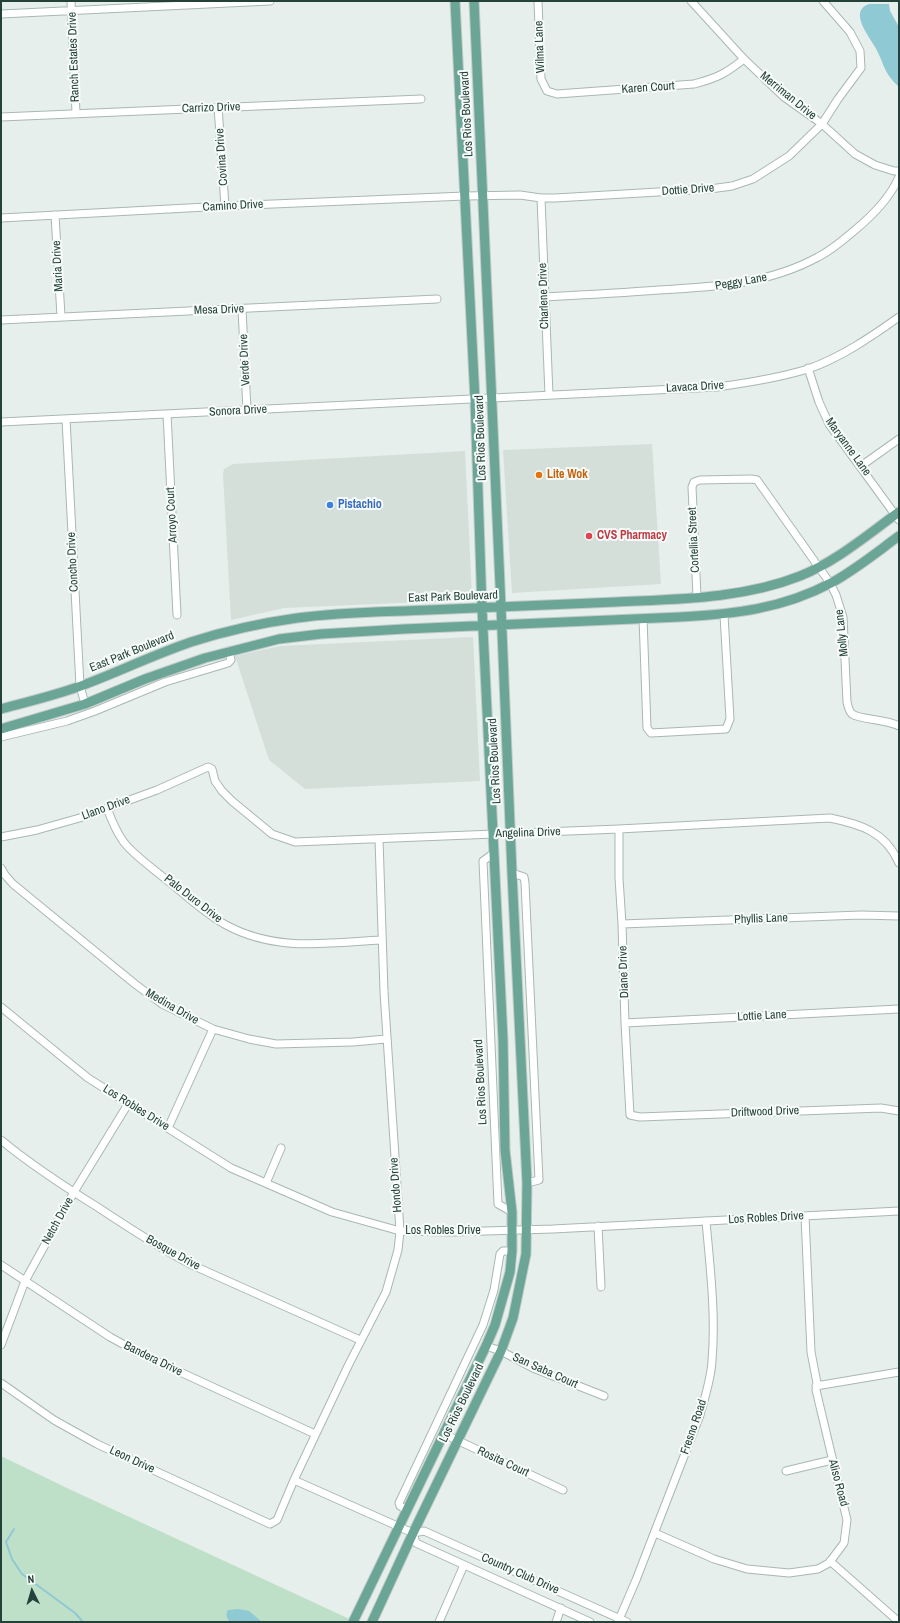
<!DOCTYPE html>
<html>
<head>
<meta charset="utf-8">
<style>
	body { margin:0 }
	#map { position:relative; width:900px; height:1623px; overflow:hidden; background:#e6efeb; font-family:"Archivo Narrow",sans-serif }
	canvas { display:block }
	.frame { position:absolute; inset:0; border:2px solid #24423a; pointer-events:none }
	.north { position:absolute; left:12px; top:1571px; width:40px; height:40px; -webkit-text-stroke:3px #f7fbf9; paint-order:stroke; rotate:355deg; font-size:11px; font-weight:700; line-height:16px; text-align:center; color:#24423a }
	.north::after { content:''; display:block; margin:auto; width:14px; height:18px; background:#24423a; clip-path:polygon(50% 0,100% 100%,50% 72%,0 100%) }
</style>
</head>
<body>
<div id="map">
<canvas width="900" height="1623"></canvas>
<div class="frame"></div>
<div class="north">N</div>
</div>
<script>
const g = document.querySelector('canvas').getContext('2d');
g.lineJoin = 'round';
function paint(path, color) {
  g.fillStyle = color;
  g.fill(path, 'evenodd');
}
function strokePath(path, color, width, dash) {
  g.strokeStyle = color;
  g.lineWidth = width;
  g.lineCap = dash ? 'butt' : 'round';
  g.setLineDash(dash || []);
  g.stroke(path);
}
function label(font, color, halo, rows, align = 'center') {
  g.font = font + ' "Archivo Narrow",sans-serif';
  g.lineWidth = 4;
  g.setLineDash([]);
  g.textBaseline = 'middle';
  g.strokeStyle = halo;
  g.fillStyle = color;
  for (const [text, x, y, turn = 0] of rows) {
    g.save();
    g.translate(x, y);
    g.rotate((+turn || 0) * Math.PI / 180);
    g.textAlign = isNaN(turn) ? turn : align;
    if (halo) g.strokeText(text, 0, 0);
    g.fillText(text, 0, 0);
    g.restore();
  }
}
paint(new Path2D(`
	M652,444L661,584L512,593L503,450Z
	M465,451L472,596L468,600L284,608L231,620L223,474L224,469L233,464Z
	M473,637L480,781L305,789L269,760L235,656L280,646Z`), '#d4dfda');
paint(new Path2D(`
	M1,1456L67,1488L356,1622H1Z`), '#bfe0c8');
paint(new Path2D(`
	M869,4H889L890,11L899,27V87C882,71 885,64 875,47C869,36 848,11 869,4Z
	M238,1609L249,1611L262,1622H230C227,1618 225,1615 228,1610Z`), '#8ec9d4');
strokePath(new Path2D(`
	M14,1529L6,1542L12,1559L22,1574L75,1613L83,1622`), '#8ec9d4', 2);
const minor = new Path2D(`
	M71,1L76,113
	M538,1L541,79L547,91L557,94L694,84C717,78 725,74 744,59
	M691,1L744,59L784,97L822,124L855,154L875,165L894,171H899
	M1,14L270,1
	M218,107L225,206
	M1,117L421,99
	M541,198L549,395
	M55,215L61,316
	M1,218L225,206L465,196L520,195L541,198H555L710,189L732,186L753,179L789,156L822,124L838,99L861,68L860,51L850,32L823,1
	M544,297C583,295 621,293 659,290C714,287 769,284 818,257C832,250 843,240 855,230C872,216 890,198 899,177
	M242,309L247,410
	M1,320L437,299
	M808,368L819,402L829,424L899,520
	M167,414L177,615
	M66,419L80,686L85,704
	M1,422L717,387C747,383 778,378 808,369C840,358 871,337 899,317
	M861,466L899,439
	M697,597L692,487L694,482L700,480L751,479L757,480L830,583L836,595L843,617L847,702C848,707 849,711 852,714C861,720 886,719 899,726
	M643,618L647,728L651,733L726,729L730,719L724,615
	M1,737L67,721L95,711L165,682L228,663L231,660L229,651
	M107,808C111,819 116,831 123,841C133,855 154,869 168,881C187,896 205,914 226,925C276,952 327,943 381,940
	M619,829V878L622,924L625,1023L630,1115L640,1117L881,1108L899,1111
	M1,837L37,830L83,817L157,790L208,767L212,769L215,781L222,791L232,801L272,834L295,842L619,829L830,818C860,824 886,832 899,863
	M494,853L483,861L498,1204L512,1212
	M1,868L5,875L13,884L135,984L162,1004L213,1029L249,1039L276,1044L353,1042L386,1039
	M512,873L524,877L525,883L539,1180L527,1183
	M622,924L861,915L899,916
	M1,1007L88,1078L231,1168L332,1212L400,1231L452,1232L553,1229L899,1211
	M625,1023L899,1009
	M168,1128L213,1029
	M1,1140C31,1165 65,1187 99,1208C129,1228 160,1248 192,1265L360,1340
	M266,1183L281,1148
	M598,1226L601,1287
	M1,1265L110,1337L141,1354L315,1434
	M1,1345L25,1281L74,1192L128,1104
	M486,1346L501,1351L533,1368L604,1396
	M1,1383L54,1420L97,1444L270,1524L277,1520L294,1480L349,1364L386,1292L398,1250L400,1231L384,992L379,839
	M816,1386L899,1372
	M444,1434L563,1490
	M786,1471L832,1460
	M294,1480L413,1533L424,1531L627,1622
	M407,1510L400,1506L399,1503L483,1325L494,1290L500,1254L503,1251H512
	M413,1533L416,1543L590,1622
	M655,1533L714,1559L747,1569L789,1573L818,1569L829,1563L844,1543L847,1520L816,1390L817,1383L811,1352L805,1216
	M830,1561L899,1622
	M439,1622L464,1565
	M556,1622L561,1608
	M618,1622L636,1580L700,1415C705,1397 711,1379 712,1361C716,1315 710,1267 706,1221`);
const major = new Path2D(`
	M1,709C27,702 52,696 78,687C116,673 153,655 191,642C225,631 261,623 297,618C340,612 384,612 428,610C490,607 553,605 616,602C678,599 742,599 800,576C837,561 867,535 899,512
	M1,729L85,704L145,679L205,658L279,639L321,634L404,629L680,617C734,614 782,609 831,583C855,570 877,552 899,536
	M353,1622L486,1346L495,1325L510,1272L512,1251V1212L505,1150L503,1039L482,608L475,400L455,1
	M372,1622L413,1533L501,1351L513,1318L526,1254L527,1183L512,873L501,607L474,1`);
strokePath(minor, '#a8b8b2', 9);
strokePath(major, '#c2cac8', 11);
strokePath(minor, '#fff', 7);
strokePath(major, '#6aa596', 9);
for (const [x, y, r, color] of [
	[539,475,4,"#e8710a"],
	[330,505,4,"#3f7fe0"],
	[589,536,4,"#e0444e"]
]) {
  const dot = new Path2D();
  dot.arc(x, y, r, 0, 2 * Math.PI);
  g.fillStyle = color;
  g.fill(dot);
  strokePath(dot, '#f7fbf9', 1.5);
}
label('12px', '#24423a', '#f7fbf9', [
	["Wilma Lane",540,47,-92],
	["Ranch Estates Drive",74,57,-92],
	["Karen Court",648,88,-4],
	["Merriman Drive",788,96,39],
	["Carrizo Drive",211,108,-2],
	["Los Rios Boulevard",467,114,-93],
	["Covina Drive",222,157,-94],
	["Dottie Drive",688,190,-4],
	["Camino Drive",233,206,-3],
	["Maria Drive",58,266,-93],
	["Peggy Lane",741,282,-10],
	["Charlene Drive",544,296,-92],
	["Mesa Drive",219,310,-2],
	["Verde Drive",245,360,-93],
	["Lavaca Drive",695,387,-3],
	["Sonora Drive",238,411,-3],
	["Los Rios Boulevard",481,438,-92],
	["Maryanne Lane",848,447,54],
	["Arroyo Court",172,515,-93],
	["Cortellia Street",694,540,-93],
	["Concho Drive",73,562,-93],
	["East Park Boulevard",453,597,-2],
	["Molly Lane",842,633,-96],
	["East Park Boulevard",132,652,-22],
	["Los Rios Boulevard",495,761,-93],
	["Llano Drive",106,808,-20],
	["Angelina Drive",528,833,-2],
	["Palo Duro Drive",193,899,38],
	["Phyllis Lane",761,919,-2],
	["Diane Drive",624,972,-92],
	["Medina Drive",172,1007,30],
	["Lottie Lane",762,1016,-3],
	["Los Rios Boulevard",481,1082,-93],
	["Los Robles Drive",136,1108,32],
	["Driftwood Drive",765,1112,-2],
	["Hondo Drive",396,1185,-94],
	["Los Robles Drive",766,1218,-3],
	["Netch Drive",58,1221,-61],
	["Los Robles Drive",443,1231],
	["Bosque Drive",173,1253,29],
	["Bandera Drive",153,1359,26],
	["San Saba Court",545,1371,24],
	["Los Rios Boulevard",462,1403,-64],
	["Fresno Road",694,1427,-71],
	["Leon Drive",132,1460,25],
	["Rosita Court",503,1462,25],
	["Aliso Road",838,1483,75],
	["Country Club Drive",520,1574,24]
]);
label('bold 12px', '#c56008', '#f7fbf9', [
	["Lite Wok",547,475]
], 'left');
label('bold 12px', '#366cbe', '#f7fbf9', [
	["Pistachio",338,505]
], 'left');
label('bold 12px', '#be3a42', '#f7fbf9', [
	["CVS Pharmacy",597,536]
], 'left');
</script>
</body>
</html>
